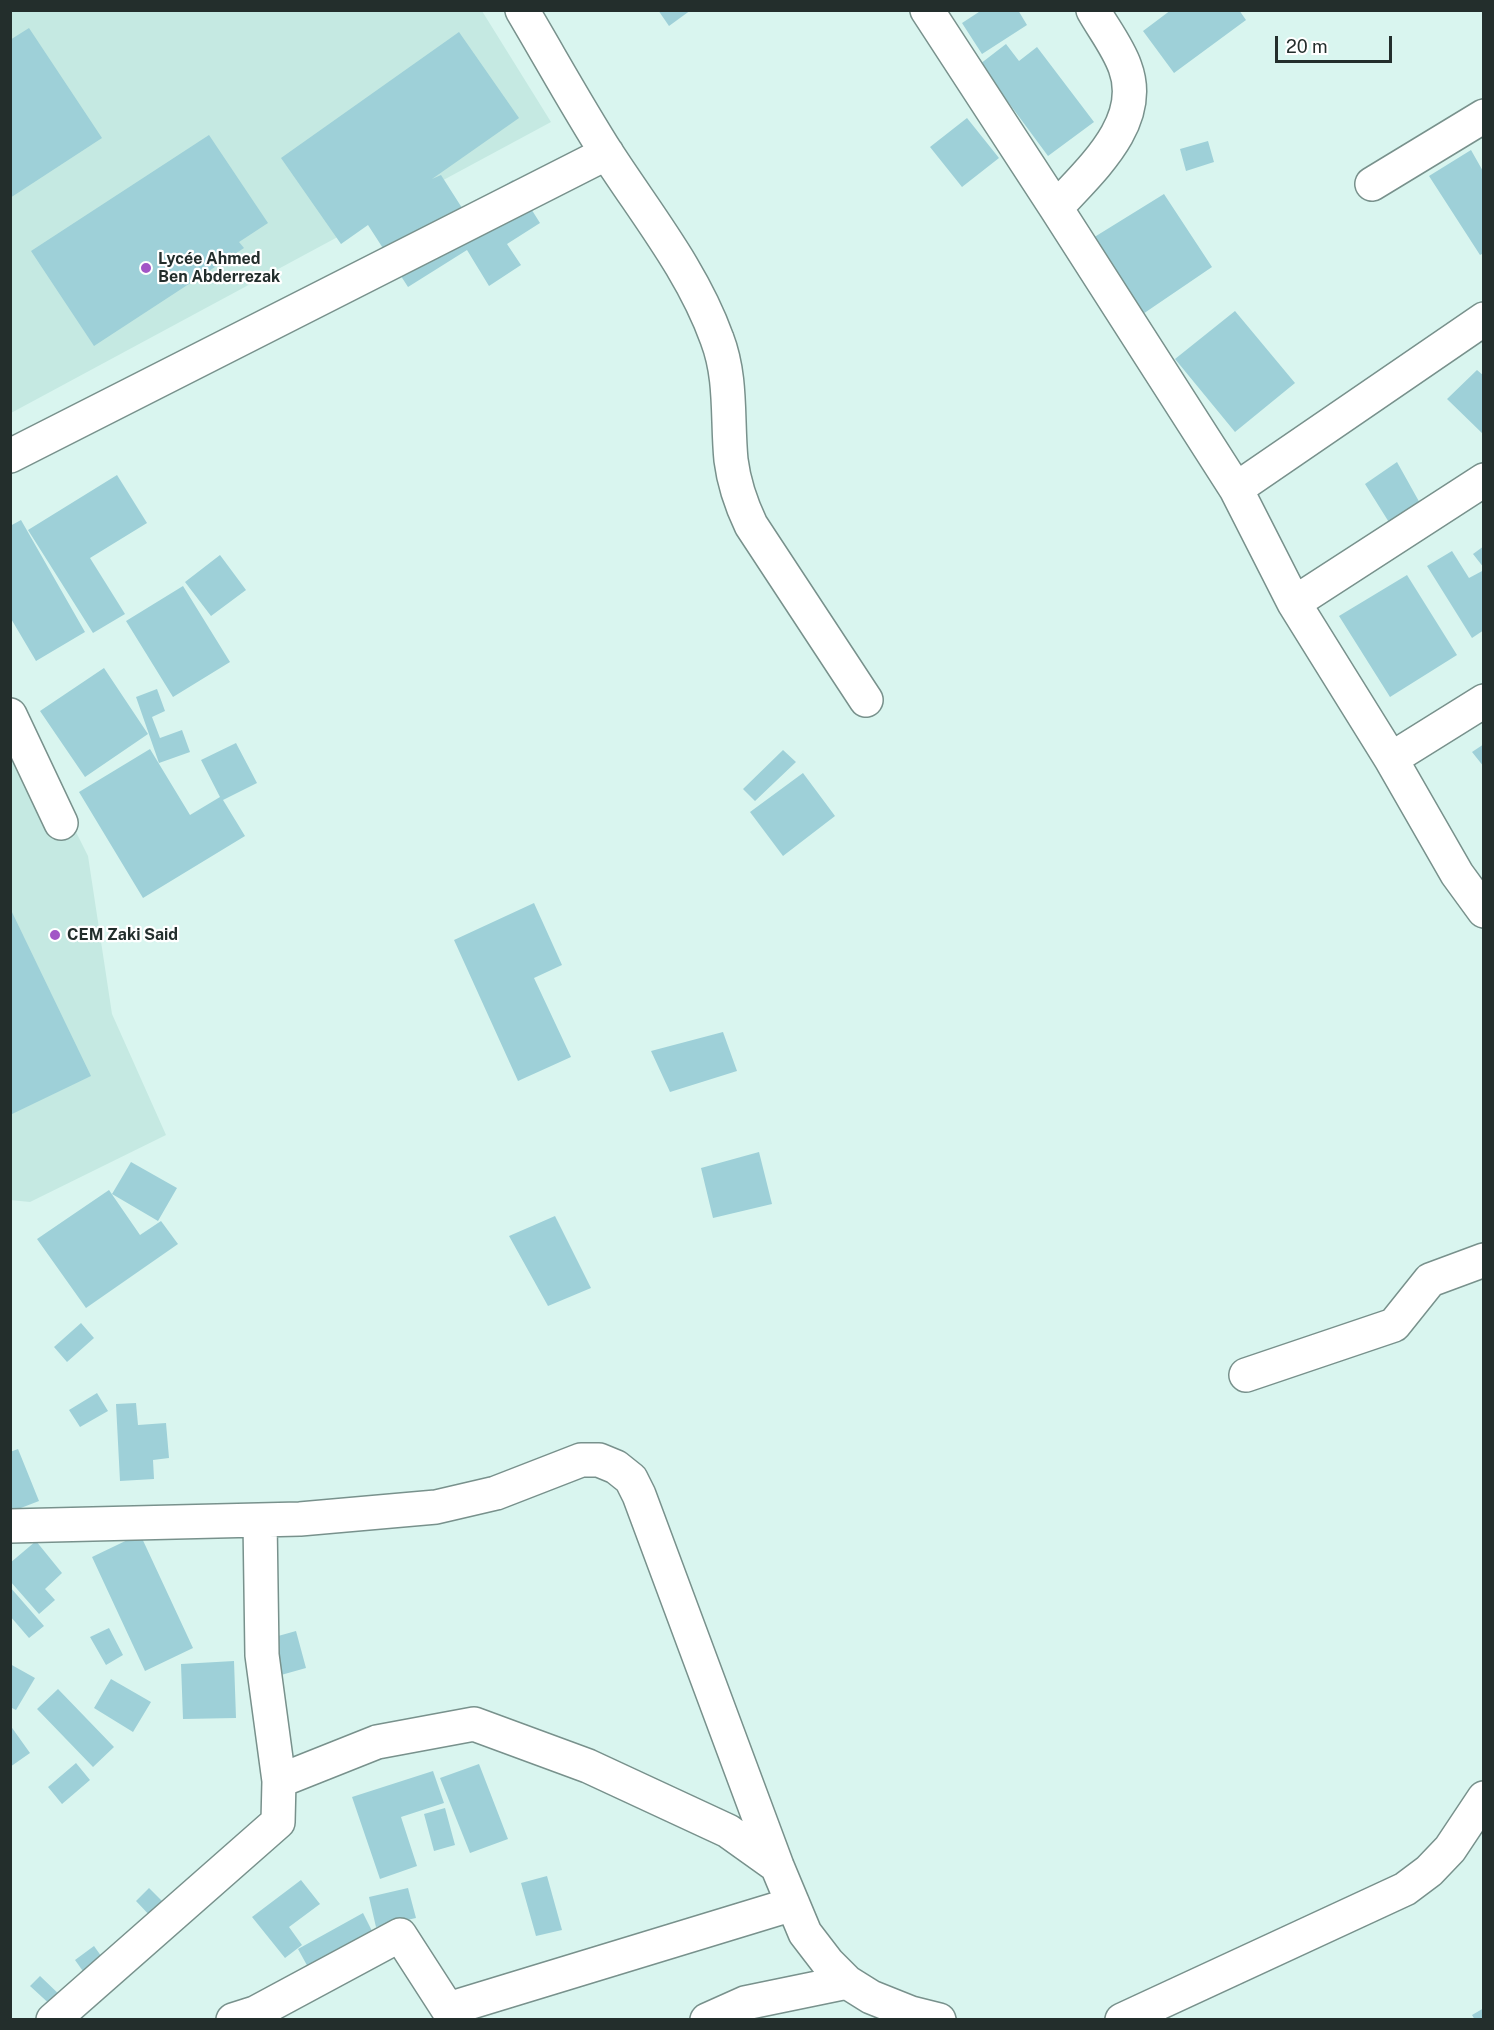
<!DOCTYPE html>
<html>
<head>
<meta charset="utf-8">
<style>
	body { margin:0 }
	#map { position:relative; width:1494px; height:2030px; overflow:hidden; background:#d9f5ef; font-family:"Public Sans",sans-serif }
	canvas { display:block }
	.frame { position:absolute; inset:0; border:12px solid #232e2c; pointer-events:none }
	.scale { position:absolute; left:1275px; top:36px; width:117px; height:27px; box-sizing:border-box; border:3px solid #232e2c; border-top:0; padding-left:8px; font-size:18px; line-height:21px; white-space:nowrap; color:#232e2c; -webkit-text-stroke:4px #fff; paint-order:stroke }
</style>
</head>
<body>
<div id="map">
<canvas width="1494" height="2030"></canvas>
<div class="frame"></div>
<div class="scale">20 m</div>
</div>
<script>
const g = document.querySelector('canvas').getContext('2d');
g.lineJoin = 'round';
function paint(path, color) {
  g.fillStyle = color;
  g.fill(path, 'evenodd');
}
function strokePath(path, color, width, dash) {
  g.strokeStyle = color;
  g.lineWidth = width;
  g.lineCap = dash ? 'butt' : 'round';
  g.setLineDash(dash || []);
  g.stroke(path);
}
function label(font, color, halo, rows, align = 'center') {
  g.font = font + ' "Public Sans",sans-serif';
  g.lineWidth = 4.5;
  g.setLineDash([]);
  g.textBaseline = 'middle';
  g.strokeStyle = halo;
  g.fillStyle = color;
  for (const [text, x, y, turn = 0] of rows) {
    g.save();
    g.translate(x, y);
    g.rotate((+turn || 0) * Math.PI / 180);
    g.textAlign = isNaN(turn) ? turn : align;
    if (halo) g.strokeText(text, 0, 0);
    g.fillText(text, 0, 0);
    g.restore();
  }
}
paint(new Path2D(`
	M11,11H482L551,122L11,413Z
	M10,700L88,856L112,1014L166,1135L30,1202L10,1200Z`), '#c5e9e2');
paint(new Path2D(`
	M658,10H691L669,26Z
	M982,10H1018L1027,25L982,54L962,23Z
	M1171,10H1239L1246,20L1174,73L1143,31Z
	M29,28L102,138L10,198V40Z
	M459,32L519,118L432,179L441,175L464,211L513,180L540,223L507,244L521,265L489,286L467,250L408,287L368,225L341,244L281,158Z
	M1006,44L1019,61L1037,47L1094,122L1048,156L980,64Z
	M967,118L999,158L962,187L930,147Z
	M209,135L268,223L239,242L244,248L94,346L31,251Z
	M1208,141L1214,162L1186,171L1180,149Z
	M1471,150L1484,173V253L1480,255L1429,176Z
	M1164,194L1212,267L1137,318L1088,241Z
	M1235,311L1295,383L1235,432L1175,359Z
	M1477,370L1484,376V435L1447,399Z
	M1397,462L1426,514L1397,535L1365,484Z
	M117,475L147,523L90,558L125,614L93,633L28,530Z
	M21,520L85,632L36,661L10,617V526Z
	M1484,546V568L1473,554Z
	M1452,551L1469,578L1484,570V630L1472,638L1427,566Z
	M220,555L246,590L211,616L185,582Z
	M1407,575L1457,655L1390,697L1339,616Z
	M183,586L230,662L173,697L126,621Z
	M104,668L148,734L85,777L40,711Z
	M157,689L165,711L152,717L160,738L182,730L190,752L159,763L136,697Z
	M236,743L257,783L223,800L245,836L143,898L79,792L150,749L190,815L220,797L201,760Z
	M1484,744V767L1472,752Z
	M783,750L796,762L755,801L743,789Z
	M803,773L835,816L783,856L750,812Z
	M534,903L562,965L534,978L571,1057L518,1081L454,940Z
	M10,908L91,1076L10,1115Z
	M723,1032L737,1071L670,1092L651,1051Z
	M759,1152L772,1204L713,1218L701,1168Z
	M131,1162L177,1188L158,1221L112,1194Z
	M109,1190L140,1235L161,1221L178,1244L86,1308L37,1239Z
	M555,1216L591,1288L548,1306L509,1236Z
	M81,1323L94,1338L67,1362L54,1347Z
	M97,1393L108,1411L80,1427L69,1410Z
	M136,1403L138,1425L166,1423L169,1458L153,1460L154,1479L120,1481L116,1404Z
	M18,1449L39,1501L13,1511L10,1504V1452Z
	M140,1534L193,1648L145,1671L92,1557Z
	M36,1541L62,1573L45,1589L55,1600L39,1614L10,1581V1563Z
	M10,1587L44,1626L29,1638L10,1616Z
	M109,1628L123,1655L106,1665L90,1637Z
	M296,1631L306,1668L281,1675L271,1638Z
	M234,1661L236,1718L183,1719L181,1664Z
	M10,1664L35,1678L16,1710L10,1707Z
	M111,1679L151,1702L133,1732L94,1708Z
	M58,1689L114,1747L93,1767L37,1709Z
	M10,1725L30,1753L10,1767Z
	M76,1763L90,1780L62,1804L48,1787Z
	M479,1764L508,1839L470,1853L440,1778Z
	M433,1771L444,1803L401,1817L417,1866L380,1879L352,1797Z
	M445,1808L455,1845L434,1851L424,1814Z
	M547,1876L562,1930L536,1936L521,1883Z
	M301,1880L320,1904L289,1927L302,1945L285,1958L252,1917Z
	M149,1888L168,1907L155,1921L136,1901Z
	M408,1888L416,1918L376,1927L369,1897Z
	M363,1913L378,1943L314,1978L298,1949Z
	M94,1946L114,1974L95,1988L75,1960Z
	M40,1976L63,1998L54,2008L30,1986Z
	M1484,2008V2020H1475L1472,2015Z`), '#9ed0d8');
const minor = new Path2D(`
	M522,10C551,59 578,108 608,155C647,215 693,272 717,339C732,378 727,419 731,460C734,484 741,504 751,525L866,700
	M927,10L1056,208L1236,489L1294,603L1391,759L1457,874L1484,911
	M1372,184L1484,116
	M1056,208C1089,171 1146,123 1125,67C1118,47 1103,28 1093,10
	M10,456L607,153
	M1236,489L1484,319
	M1294,603L1484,480
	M10,715L61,823
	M1391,759L1484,701
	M1246,1375L1394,1325L1430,1280L1484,1260
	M260,1520L262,1655L279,1781
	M10,1526L300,1519L436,1507L496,1493L581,1460H599L616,1467L631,1479L639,1495L777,1866L805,1933L828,1963L847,1982L871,1997L911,2013L939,2020
	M53,2020L278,1822L279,1781L377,1742L474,1724L588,1766L728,1831L777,1866
	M233,2020L255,2013L400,1935L449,2011L455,2007L793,1904
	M707,2020L745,2003L847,1982
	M1122,2020L1405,1889L1429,1871L1450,1849L1484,1798`);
strokePath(minor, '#78918c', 36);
strokePath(minor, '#fff', 33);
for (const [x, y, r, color] of [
	[146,268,6,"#a255c6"],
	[55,935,6,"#a255c6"]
]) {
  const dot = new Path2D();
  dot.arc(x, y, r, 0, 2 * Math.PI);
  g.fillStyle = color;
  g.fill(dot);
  strokePath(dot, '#fff', 2);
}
label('bold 16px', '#232e2c', '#fff', [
	["Lycée Ahmed",158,259],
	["Ben Abderrezak",158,277],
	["CEM Zaki Said",67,935]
], 'left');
</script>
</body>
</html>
